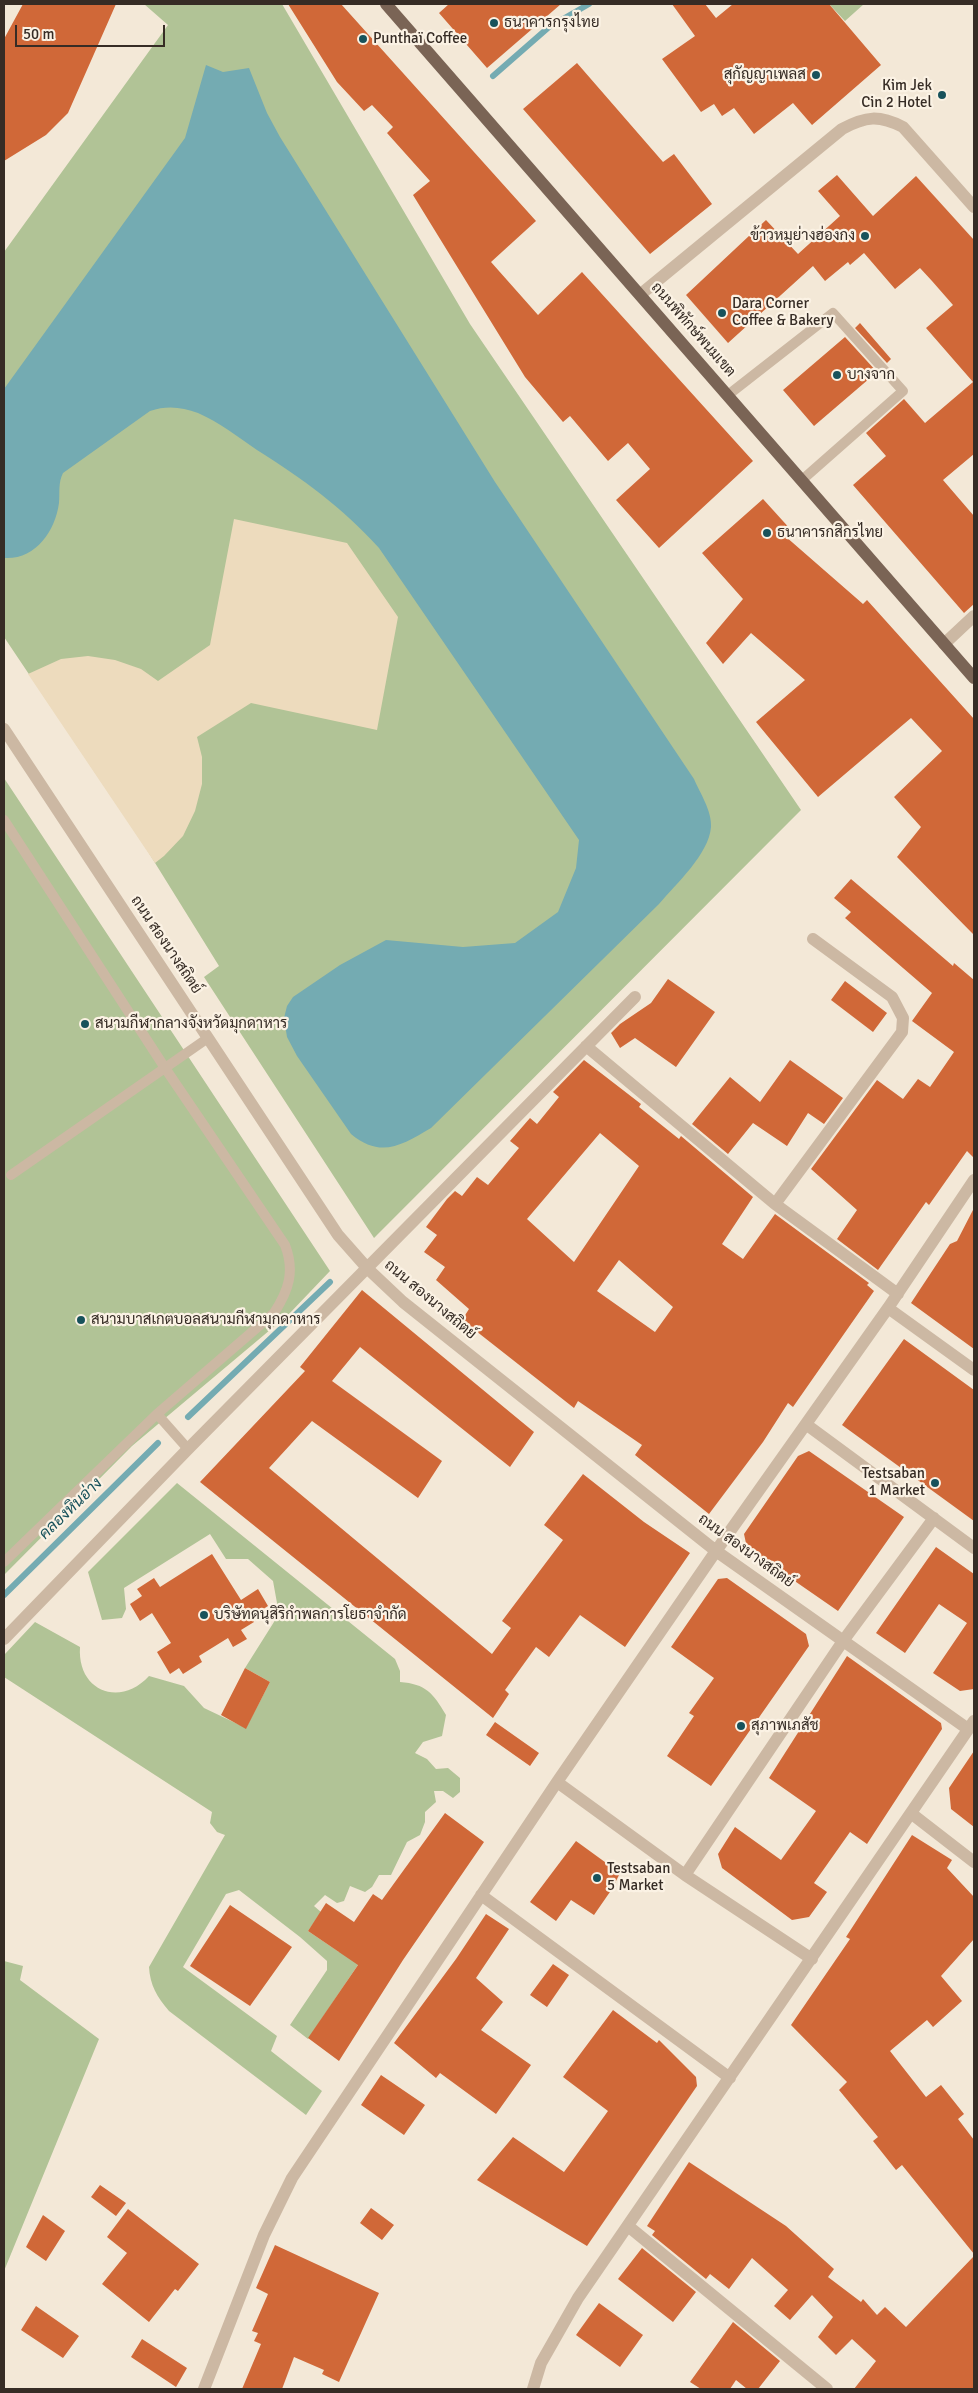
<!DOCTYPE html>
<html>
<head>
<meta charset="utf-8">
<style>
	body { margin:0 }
	#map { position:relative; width:978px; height:2393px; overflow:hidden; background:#f3e8d7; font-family:Signika,sans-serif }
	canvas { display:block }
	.frame { position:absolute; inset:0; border:5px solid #362c25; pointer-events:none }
	.scale { position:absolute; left:15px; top:25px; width:150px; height:22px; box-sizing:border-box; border:2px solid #362c25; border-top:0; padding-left:6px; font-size:15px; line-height:18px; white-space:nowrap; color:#362c25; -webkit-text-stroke:4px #fbf2e4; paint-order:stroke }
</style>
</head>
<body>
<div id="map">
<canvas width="978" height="2393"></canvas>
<div class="frame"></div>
<div class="scale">50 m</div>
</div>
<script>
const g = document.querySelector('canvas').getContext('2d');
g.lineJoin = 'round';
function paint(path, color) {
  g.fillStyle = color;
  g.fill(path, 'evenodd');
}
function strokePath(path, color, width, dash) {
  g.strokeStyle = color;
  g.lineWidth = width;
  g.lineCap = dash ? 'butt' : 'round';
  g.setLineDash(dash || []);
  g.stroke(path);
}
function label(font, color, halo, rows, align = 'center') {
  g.font = font + ' Signika,Sarabun,sans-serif';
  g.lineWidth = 4.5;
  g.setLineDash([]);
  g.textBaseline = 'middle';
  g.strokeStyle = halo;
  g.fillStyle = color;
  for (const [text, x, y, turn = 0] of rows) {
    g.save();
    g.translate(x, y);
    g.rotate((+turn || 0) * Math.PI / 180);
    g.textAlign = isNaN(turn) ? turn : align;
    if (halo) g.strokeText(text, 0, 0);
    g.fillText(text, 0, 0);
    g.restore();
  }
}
paint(new Path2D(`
	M144,4H282L470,324L801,810L374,1238L204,977L219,966L147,850L4,637V252L168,25Z
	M829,4H864L845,21Z
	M4,778L330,1271L289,1314L132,1446L4,1575Z
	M177,1483L395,1659L400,1671V1682C426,1684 433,1693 446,1715L442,1736L423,1742L415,1753L427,1759L436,1769L448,1768L460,1778V1792L453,1798L443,1791H434L436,1802L425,1812V1822L420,1835L407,1842L391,1875H379L372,1887L365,1892L350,1886L344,1901L337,1903L325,1895L314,1906L321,1912L308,1931L339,1952L351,1934L370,1947L308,2039L290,2025L327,1970V1961L300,1937L239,1890L226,1894L183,1967L277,2036L271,2051L322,2091L306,2115L169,2011C157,1997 150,1985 149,1967L225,1835L217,1832L210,1823L212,1812L4,1677V1655L35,1622L80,1647C77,1691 120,1708 149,1676L184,1686L204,1708L246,1728L270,1682L245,1668L279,1614L273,1581L248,1559H226L210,1534L124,1588L126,1609L122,1618L102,1620L88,1572Z
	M4,1961L23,1966L20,1980L99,2039L4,2271Z`), '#b1c396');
paint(new Path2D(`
	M234,519L347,543L398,617L377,730L251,703L197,737L202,757V784L195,811L183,836L164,856L155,863L28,674L61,659L88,656L115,660L141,669L158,681L210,645Z`), '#eddbbd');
paint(new Path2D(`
	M206,65L223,72L249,68L267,113L280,137L495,482L694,779C700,793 712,811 711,827C709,854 676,884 659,904L431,1128C402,1145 381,1159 351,1134L297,1056L287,1037L284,1018L287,1006L293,997L340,965L386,940L463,947L515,943L558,912L576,868L579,840L379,548C341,506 304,480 257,450C238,437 219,422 198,413C182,407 167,405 150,411L63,473C58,483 60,492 59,503C55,532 35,560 4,558V389L185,138Z`), '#74abb2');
strokePath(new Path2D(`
	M493,76L549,27L589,4
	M188,1417L330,1282
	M4,1595L158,1443`), '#74abb2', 6);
paint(new Path2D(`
	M23,4H116L68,113L46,135L4,161V39Z
	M288,4H341L536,221L491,262L538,315L582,272L753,461L659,548L616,500L650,469L628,443L608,461L570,416L563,422L525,377L413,195L430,181L387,133L393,127L372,105L364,111L337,82Z
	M449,4H561L487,68L439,13Z
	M672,4H705L716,18L733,4H829L881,65L812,125L793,103L754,134L734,108L722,116L714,104L701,112L662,59L695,36Z
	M577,63L663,162L674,154L712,204L650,254L523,109Z
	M837,175L873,216L916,176L974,240V454L943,480L974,516V604L964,613L853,485L886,456L866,433L904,399L925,423L973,382L926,328L953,305L932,281L920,268L895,289L864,253L850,265L848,262L825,281L813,266L728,343L686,295L766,220L798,254L840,216L818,191Z
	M860,323L891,359L887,363L855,328Z
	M845,337L877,372L814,426L783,390Z
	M763,499L792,531L785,536L863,604L867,600L974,719V935L897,857L921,827L894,797L942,751L911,718L818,797L756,722L805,680L751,633L723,664L706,643L743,599L702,553Z
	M851,879L953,966L954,963L974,980V1158L967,1151L929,1205L926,1202L878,1270L837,1239L857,1210L811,1169L877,1080L903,1099L918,1079L930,1087L954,1052L912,1021L932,993L845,918L851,912L834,898Z
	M668,979L715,1012L676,1067L635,1038L620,1048L611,1033L620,1024L651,1003Z
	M845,981L887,1013L873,1032L831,1000Z
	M584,1060L641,1104L639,1107L679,1139L681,1136L753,1197L722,1244L743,1259L775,1214L869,1283L867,1285L874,1291L793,1407L788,1403L763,1442L709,1514L635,1455L642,1445L578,1401L574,1408L462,1320L469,1309L436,1280L445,1267L424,1252L437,1235L426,1227L447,1199L455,1191L462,1196L477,1177L488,1185L519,1148L510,1141L530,1118L537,1124L559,1097L553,1092ZM600,1133L639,1166L574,1262L527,1219ZM619,1260L673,1307L655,1332L597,1291Z
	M790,1060L843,1098L824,1124L808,1113L787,1146L753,1123L728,1154L692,1124L730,1077L760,1102Z
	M974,1208V1349L911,1303L950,1244L957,1241Z
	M362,1290L534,1432L510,1467L360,1347L332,1381L442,1461L418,1498L312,1421L269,1468L492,1654L511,1628L502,1621L563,1540L544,1525L583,1474L644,1522L690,1553L625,1647L580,1615L549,1657L536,1647L505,1690L509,1694L493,1718L200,1482L305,1371L300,1367Z
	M904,1339L974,1390V1521L842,1425Z
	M809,1451L904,1517L838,1611L747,1548L744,1534L798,1456Z
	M936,1547L974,1574V1689L960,1691L933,1673L967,1623L939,1604L905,1653L876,1633Z
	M212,1554L241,1600L258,1589L268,1606L251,1617L254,1622L241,1630L247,1639L233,1647L228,1638L199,1656L202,1662L183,1674L179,1668L170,1674L157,1652L171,1643L152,1613L140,1621L130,1604L142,1596L137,1589L154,1578L160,1587Z
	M727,1578L806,1634L809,1646L711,1786L667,1756L694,1716L689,1713L714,1678L671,1647L718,1579Z
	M847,1656L941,1723L942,1729L867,1844L850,1832L814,1883L827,1892L809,1917L792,1920L722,1868L718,1854L735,1827L781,1860L816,1811L769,1778Z
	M245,1668L270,1682L246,1729L221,1715Z
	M495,1722L539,1753L530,1766L486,1735Z
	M974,1751V1827L951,1809L949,1788Z
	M445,1813L484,1842L403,1960L339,2061L308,2038L358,1965L308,1931L326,1903L354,1922L373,1894L382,1900Z
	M912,1835L952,1860L947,1868L974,1897V1939L941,1976L962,2001L933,2027L927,2020L890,2051L926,2097L941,2085L964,2114L958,2119L974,2140V2254L902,2165L896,2170L873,2141L878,2137L839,2090L847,2082L791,2025L850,1939L846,1937Z
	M576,1841L620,1873L612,1889L594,1915L571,1900L556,1921L530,1902Z
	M230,1905L292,1947L250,2006L190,1966Z
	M486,1914L509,1929L476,1978L503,2002L481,2030L531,2065L496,2114L440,2073L436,2078L394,2043L456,1959Z
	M553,1964L569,1975L547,2007L530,1995Z
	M613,2010L657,2043L659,2040L696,2077L697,2086L587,2246L477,2180L513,2137L564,2172L608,2111L563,2077Z
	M381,2075L425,2105L404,2135L361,2105Z
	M689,2162L786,2226L834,2269L828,2277L861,2302L863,2299L877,2315L885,2307L906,2327L974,2256V2389H854L876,2361L852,2339L836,2355L818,2337L833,2317L812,2295L790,2320L774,2306L788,2290L752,2258L729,2289L710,2274L706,2279L652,2235L655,2231L647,2226Z
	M100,2185L126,2203L116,2216L91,2197Z
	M371,2208L394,2225L382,2240L360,2223Z
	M128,2209L199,2264L178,2291L175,2289L149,2322L102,2284L127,2253L107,2237Z
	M43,2215L65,2231L46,2261L26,2247Z
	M275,2245L379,2293L339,2382L322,2374L324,2370L294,2357L282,2389H242L261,2344L254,2341L258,2333L252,2331L268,2294L256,2288Z
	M642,2248L696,2292L673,2322L618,2279Z
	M599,2303L643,2335L620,2367L576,2335Z
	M36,2306L79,2336L63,2358L21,2330Z
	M733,2322L780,2361L758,2389H747L736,2380L730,2389H701L690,2382Z
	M142,2339L187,2368L176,2387L131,2357Z`), '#d06838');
strokePath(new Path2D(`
	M728,395L833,313L903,391L802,480
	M4,820L165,1068L285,1245C295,1271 289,1290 274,1313L157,1414L4,1562
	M11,1175L208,1038
	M157,1414L188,1449`), '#ccb8a3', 10);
strokePath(new Path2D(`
	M641,294L842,129C866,116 879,115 903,127L974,207
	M944,644L974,616
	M4,729L338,1235L368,1269L403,1302L716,1551L968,1729
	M586,1046L775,1204L898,1294
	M775,1204L902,1032L903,1018L892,997L813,939
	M888,1308L974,1370
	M807,1425L974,1548
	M4,1639L188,1449L635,997
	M557,1782L685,1875L812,1959
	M912,1814L974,1862
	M685,1875L843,1641L934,1518
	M481,1895L730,2078
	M628,2226L827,2389
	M204,2389L264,2235L292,2178L557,1782L716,1551L888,1308L974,1180
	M533,2389L541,2363L578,2298L974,1721`), '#ccb8a3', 12);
strokePath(new Path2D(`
	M386,4L974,678`), '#7a6455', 12);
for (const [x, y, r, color] of [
	[494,23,5,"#18525b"],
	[363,39,5,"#18525b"],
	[816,75,5,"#18525b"],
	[942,95,5,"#18525b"],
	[865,236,5,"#18525b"],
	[722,313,5,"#18525b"],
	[837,375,5,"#18525b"],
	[767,533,5,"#18525b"],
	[85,1024,5,"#18525b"],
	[81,1320,5,"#18525b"],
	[935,1483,5,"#18525b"],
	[204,1615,5,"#18525b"],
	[741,1726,5,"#18525b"],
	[597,1878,5,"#18525b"]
]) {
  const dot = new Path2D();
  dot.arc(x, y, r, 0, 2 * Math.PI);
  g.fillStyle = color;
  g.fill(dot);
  strokePath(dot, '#fbf2e4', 2);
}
label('15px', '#362c25', '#fbf2e4', [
	["ธนาคารกรุงไทย",504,23],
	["Punthaï Coffee",373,39],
	["สุกัญญาเพลส",806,75,"right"],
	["Kim Jek",932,86,"right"],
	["Cin 2 Hotel",932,103,"right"],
	["ข้าวหมูย่างฮ่องกง",855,236,"right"],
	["Dara Corner",732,304],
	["Coffee & Bakery",732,321],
	["บางจาก",847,375],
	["ธนาคารกสิกรไทย",777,533],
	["สนามกีฬากลางจังหวัดมุกดาหาร",95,1024],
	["สนามบาสเกตบอลสนามกีฬามุกดาหาร",91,1320],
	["Testsaban",925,1474,"right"],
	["1 Market",925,1491,"right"],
	["บริษัทดนุสิริกำพลการโยธาจำกัด",214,1615],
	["สุภาพเภสัช",751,1726],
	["Testsaban",607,1869],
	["5 Market",607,1886]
], 'left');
label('15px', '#362c25', '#fbf2e4', [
	["ถนนพิทักษ์พนมเขต",693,330,49],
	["ถนน สองนางสถิตย์",166,945,56],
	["ถนน สองนางสถิตย์",430,1300,40],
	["ถนน สองนางสถิตย์",746,1551,36]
]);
label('italic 16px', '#18525b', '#fbf2e4', [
	["คลองหินอ่าง",71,1509,-44]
]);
</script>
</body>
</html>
